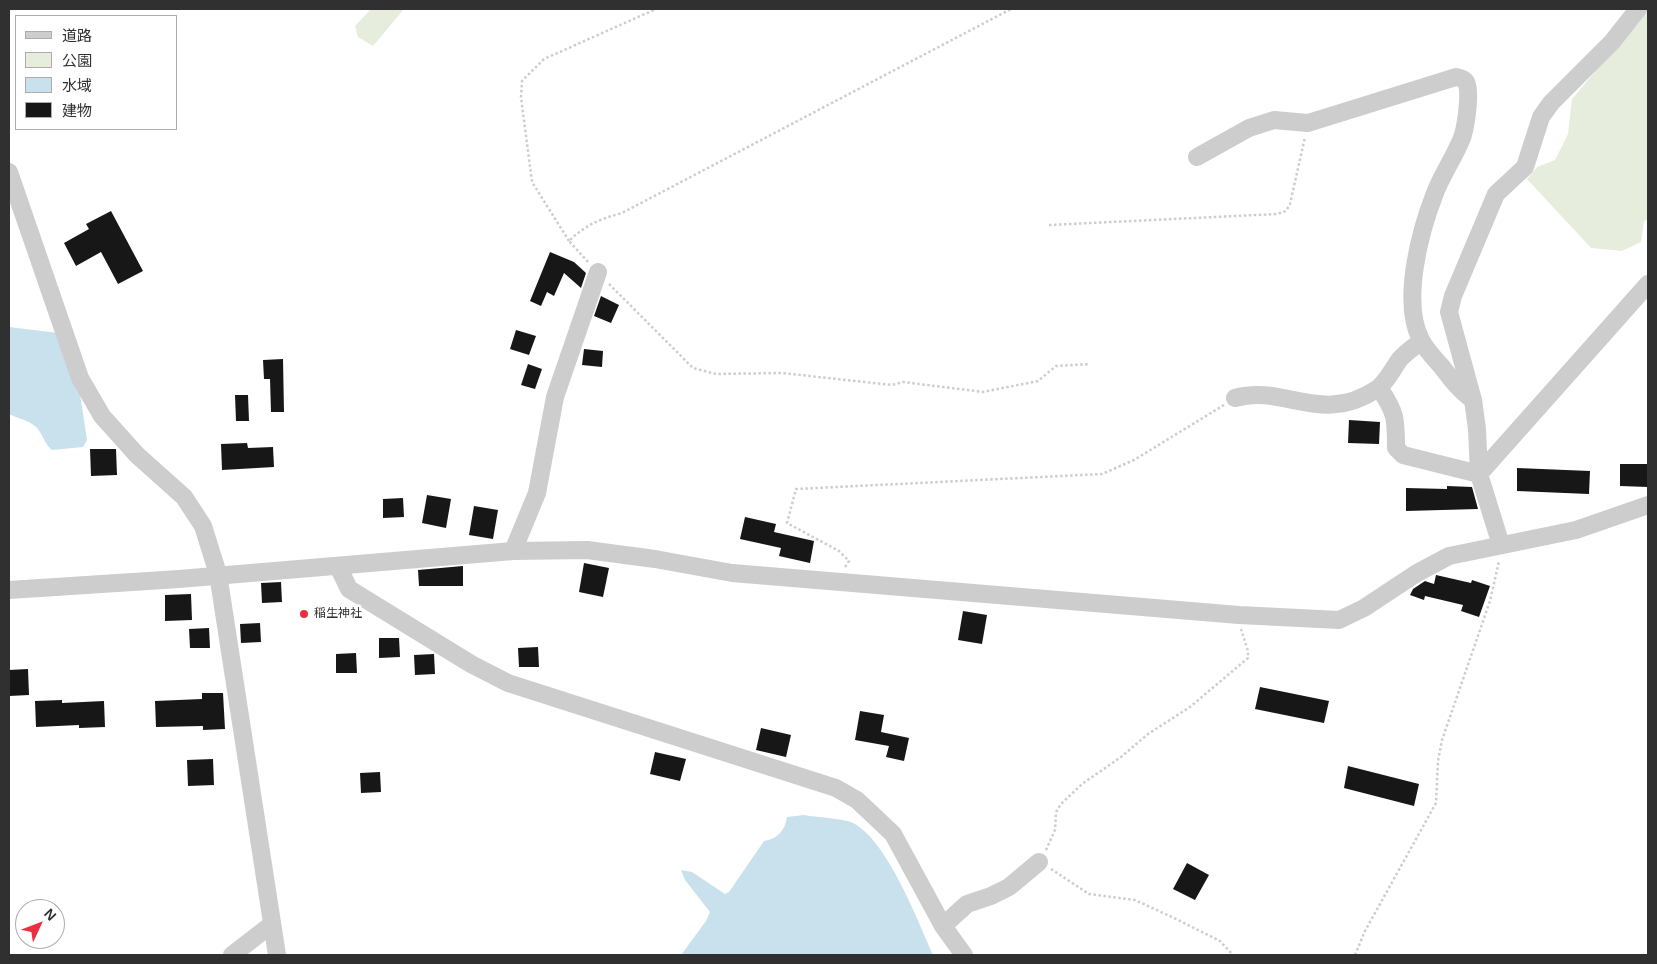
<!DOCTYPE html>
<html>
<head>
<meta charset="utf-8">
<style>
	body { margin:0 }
	#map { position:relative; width:1657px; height:964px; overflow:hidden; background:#fff; font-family:Arial,"Noto Sans JP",sans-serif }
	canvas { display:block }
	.frame { position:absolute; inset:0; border:10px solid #303030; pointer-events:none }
	.legend { position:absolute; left:15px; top:15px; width:162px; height:115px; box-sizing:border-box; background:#fff; border:1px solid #acacac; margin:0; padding:6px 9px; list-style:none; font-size:15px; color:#303030 }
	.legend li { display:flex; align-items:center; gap:10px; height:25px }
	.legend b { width:25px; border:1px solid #acacac }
	.north { position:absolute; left:15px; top:899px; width:50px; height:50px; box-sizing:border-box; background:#fff; border:1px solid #acacac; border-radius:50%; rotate:47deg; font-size:14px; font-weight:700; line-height:20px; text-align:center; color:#303030 }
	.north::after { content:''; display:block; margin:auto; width:18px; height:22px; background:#eb2e40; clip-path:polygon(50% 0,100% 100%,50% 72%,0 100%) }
</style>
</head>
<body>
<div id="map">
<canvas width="1657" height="964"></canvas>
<div class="frame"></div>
<ul class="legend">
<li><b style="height:6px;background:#cdcdcd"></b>道路</li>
<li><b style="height:14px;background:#e6eddd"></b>公園</li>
<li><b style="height:14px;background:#c9e0ed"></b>水域</li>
<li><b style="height:14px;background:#171717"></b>建物</li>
</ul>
<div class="north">N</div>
</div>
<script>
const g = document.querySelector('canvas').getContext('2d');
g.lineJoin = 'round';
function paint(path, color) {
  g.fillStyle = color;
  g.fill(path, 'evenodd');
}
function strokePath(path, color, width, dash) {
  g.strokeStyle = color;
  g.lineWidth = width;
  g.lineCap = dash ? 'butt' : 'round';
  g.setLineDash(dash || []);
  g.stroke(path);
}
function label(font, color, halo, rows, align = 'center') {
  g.font = font + ' Arial,"Noto Sans JP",sans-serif';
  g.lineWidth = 5;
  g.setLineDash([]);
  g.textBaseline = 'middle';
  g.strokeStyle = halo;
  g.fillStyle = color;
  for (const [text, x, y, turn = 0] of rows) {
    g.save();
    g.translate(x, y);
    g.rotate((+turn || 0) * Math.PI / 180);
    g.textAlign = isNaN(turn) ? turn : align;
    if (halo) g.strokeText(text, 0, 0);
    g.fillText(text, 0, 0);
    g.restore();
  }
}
paint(new Path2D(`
	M371,9H404L373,46L358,37L355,26Z
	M1648,9V218L1644,222L1641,242L1622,251L1591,248L1527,179L1537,167L1555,160L1568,134L1572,99Z`), '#e6eddd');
paint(new Path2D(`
	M9,327L58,333L80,394L87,440L83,447L52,450C43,443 42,429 32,424C25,419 16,418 9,414Z
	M804,815C815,817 846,819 853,823C887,840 918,921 933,955H681L706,921L710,912L685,880L681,870L692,872L725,894L729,892L764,841C777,839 785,831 787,817Z`), '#c9e0ed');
paint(new Path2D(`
	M111,211L143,271L118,284L101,252L76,266L64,243L89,229L86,224Z
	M550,252L574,262L586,273L581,288L564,273L554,296L547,292L541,306L530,301Z
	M601,296L619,305L611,323L594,316Z
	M516,330L536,336L529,355L510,349Z
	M584,349L603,351L602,367L582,365Z
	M283,359L284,412H271L270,379H264L263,360Z
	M528,364L542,369L535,389L521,385Z
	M235,395H248L249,421H236Z
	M1349,420L1380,422L1379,444L1348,443Z
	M247,443L248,448L273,447L274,467L222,470L221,444Z
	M90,449H116L117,475L91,476Z
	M1620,464H1648V487L1620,486Z
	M1517,468L1590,471L1589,494L1517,491Z
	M1447,486L1472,487L1478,509L1406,511V488L1447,489Z
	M427,495L451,499L446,528L422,523Z
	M403,498L404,517L383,518V499Z
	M474,506L498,510L493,539L469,535Z
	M745,517L776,524L774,532L814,541L810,563L779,556L781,548L740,539Z
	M584,563L609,568L603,597L579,592Z
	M463,566V586H419L418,570Z
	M1436,575L1471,583L1472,580L1490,586L1479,617L1461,611L1463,605L1425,596L1424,600L1410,595L1413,589L1425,581L1434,584Z
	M281,582L282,602L262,603L261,583Z
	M191,594L192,620L165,621V595Z
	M963,611L987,615L982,644L958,640Z
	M260,623L261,642L241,643L240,624Z
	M209,628L210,648H190L189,629Z
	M379,638H399L400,657L379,658Z
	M538,647L539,667H519L518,648Z
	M356,653L357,673H336V654Z
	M434,654L435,674L415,675L414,655Z
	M28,669L29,695L9,696V670Z
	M1260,687L1329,701L1324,723L1255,709Z
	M202,693H223L225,729L203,730V726L156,727L155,701L202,699Z
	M62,700V703L104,701L105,727L79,728V725L36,727L35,701Z
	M860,711L884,715L881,732L909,738L904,761L886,757L889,746L855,740Z
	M761,728L791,735L786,757L756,750Z
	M655,752L686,759L680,781L650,774Z
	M213,759L214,785L188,786L187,760Z
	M1348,766L1419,784L1414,806L1344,788Z
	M380,772L381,792L361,793L360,773Z
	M1187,863L1209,875L1195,900L1173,889Z`), '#171717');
strokePath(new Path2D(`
	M1049,225L1277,214L1286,211L1290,204L1305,137
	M569,241L532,182L521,97L522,81L544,59L656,9
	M588,262L569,241C585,225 600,219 622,213L1011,9
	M609,284L693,368L716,374L782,373L892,385L903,382L983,392L1038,381L1056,366L1090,364
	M845,567L849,561L839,551L787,523L796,489L1102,474L1134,460L1224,405
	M1046,850L1055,830L1056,812L1061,804L1082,784L1121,757L1148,734L1190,707L1248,658V651L1241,629
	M1051,869L1089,894L1135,900L1174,918L1220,941L1233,955
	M1355,955L1365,931L1436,803L1438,761L1442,740L1490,601L1499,561`), '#cdcdcd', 2.5, [2.5, 2.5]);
strokePath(new Path2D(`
	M1197,157L1249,128L1274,120L1308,123L1456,77C1460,78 1464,78 1466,82C1471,92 1466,124 1463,135C1458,151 1442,174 1435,193C1420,231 1401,302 1421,340C1426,350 1435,359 1442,367C1451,379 1460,391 1473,400
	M9,172L80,378L102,416L137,455L184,497L203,526L218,574L277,955
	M1379,388C1396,412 1396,419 1396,448L1403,455L1479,474
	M1235,398C1285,384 1321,426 1377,389C1387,382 1393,368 1400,359C1406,352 1414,347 1421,341
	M1479,474L1648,284
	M1501,545L1479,474L1477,429L1473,400L1449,312L1453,296L1496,194L1525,167L1541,117L1551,103L1612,42L1638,9
	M513,551L537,493L555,397L598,272
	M338,566L349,589L471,664L508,683L836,788L857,800L893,834L943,926L964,955
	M9,590L179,579L513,551L587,550L655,559L732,573L1239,615L1339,620L1364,608L1417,573L1449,556L1576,530L1648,505
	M943,926L967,904L991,896L1009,887L1039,862
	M232,955L272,924`), '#cdcdcd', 18);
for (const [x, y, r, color] of [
	[304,614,5,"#eb2e40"]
]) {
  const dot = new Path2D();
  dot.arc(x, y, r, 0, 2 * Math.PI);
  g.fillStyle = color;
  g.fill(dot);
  strokePath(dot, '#fff', 2);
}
label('12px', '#303030', '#fff', [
	["稲生神社",314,614]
], 'left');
</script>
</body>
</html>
